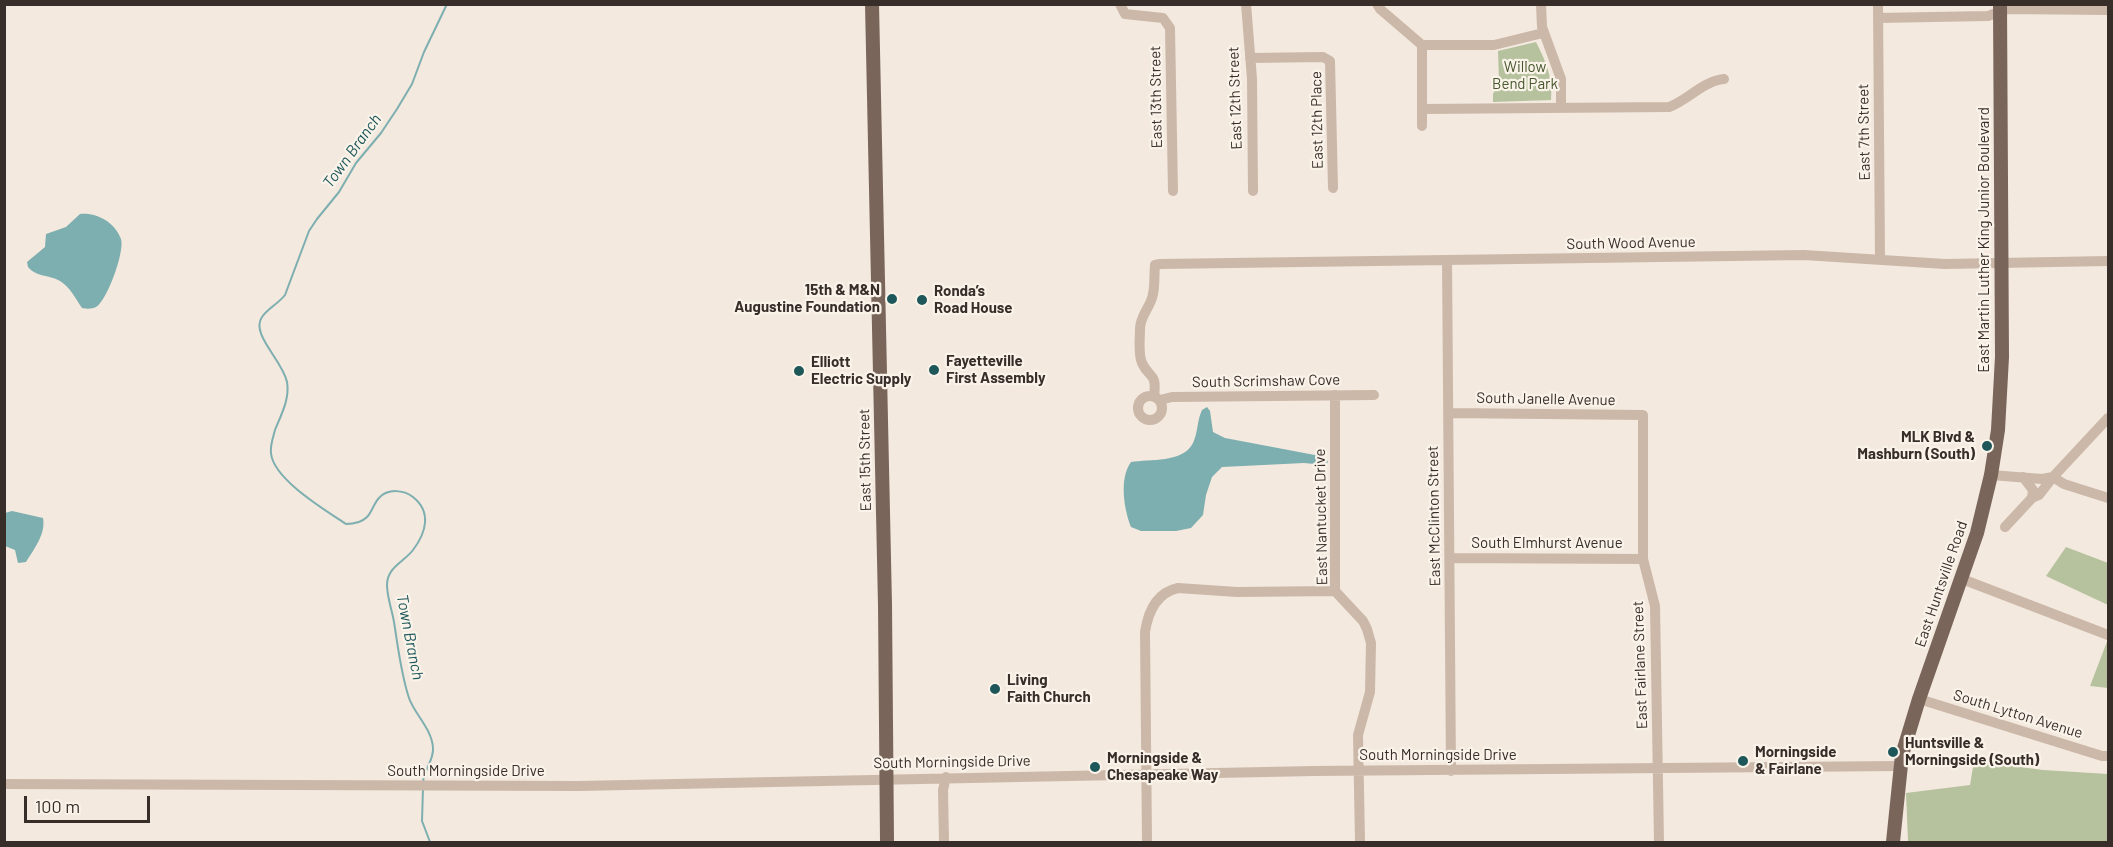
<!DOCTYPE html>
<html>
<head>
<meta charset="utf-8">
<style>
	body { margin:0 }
	#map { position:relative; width:2113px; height:847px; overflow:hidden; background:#f3e9de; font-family:Barlow,sans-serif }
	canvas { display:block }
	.frame { position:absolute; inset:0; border:6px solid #382e29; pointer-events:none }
	.scale { position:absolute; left:24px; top:796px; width:126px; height:27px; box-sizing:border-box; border:3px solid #382e29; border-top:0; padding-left:8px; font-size:18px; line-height:21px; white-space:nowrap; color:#382e29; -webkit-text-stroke:4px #faf3ea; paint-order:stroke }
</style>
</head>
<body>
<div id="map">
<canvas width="2113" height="847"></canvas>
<div class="frame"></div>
<div class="scale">100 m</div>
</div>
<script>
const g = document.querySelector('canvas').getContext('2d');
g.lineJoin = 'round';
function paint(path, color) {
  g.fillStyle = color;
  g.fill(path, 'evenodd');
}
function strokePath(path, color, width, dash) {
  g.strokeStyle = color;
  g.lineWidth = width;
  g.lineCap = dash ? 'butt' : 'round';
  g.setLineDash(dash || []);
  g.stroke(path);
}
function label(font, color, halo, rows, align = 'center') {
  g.font = font + ' Barlow,sans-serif';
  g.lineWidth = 4.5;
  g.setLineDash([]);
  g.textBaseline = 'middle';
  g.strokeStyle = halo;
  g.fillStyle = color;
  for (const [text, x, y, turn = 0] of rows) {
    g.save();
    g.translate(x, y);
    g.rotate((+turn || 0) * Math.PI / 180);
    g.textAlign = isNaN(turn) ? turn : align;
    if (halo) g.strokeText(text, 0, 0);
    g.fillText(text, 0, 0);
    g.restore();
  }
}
paint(new Path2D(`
	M1536,42C1546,62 1553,77 1551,100L1493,102V94L1499,80L1498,51Z
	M2066,547L2108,563V605L2046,576Z
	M2108,639V688L2090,686Z
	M1974,761L2043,770L2108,774V842L1908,841L1906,793L1970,785Z`), '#b6c29e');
paint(new Path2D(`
	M80,214C96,212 115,222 121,239C125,251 107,301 96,307C92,309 87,309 82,308C75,298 71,288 60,281C50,275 36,277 28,267L27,262L45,247L46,234L66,227Z
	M1207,407L1210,411L1213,432L1225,438L1320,456L1326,458L1328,462L1325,465L1304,463L1222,467L1212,477L1206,495L1203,515L1191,528L1176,531H1141L1131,527C1124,509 1119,478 1131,462C1150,459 1183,463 1193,443C1198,433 1197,420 1202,410Z
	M12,511L43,518C46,534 34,549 26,562L18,563L15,550L5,546V513Z`), '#7daeb0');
strokePath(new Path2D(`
	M423,782C424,770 434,760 433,748C432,729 415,715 409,698C401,674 398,647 394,622C392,610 387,597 387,585C387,567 404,562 413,550C426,533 432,512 413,497C404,490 388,488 379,498C374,503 372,512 367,517C361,523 354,524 346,524C325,510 273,479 271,453C270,445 273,438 275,430C281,415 290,399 287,382C283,361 250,334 262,317C268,308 278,304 285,295L309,231L317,219L339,192L356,163L381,133L397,109L412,84L424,52L447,4
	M423,788L422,821L430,842`), '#7daeb0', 2);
strokePath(new Path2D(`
	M1120,4L1125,14L1163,18L1170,28L1173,191
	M1246,4L1252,79L1253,191
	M1377,4L1380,9L1422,45V126
	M1541,4L1542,27L1561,79V108
	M1878,4L1880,260
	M1878,18L1988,16L2008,9L2108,10
	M1422,45H1494L1543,33
	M1250,58L1323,57L1330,61L1333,188
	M1422,109L1669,107C1688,100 1703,81 1724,79
	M1447,260L1451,771
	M1335,395V591L1363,621L1367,629L1371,643L1370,692L1358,735L1360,842
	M1138 408a12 12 0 1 1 24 0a12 12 0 1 1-24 0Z
	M1154,397C1157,371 1150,380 1142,363C1138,354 1140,339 1140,329C1140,315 1151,307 1153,294C1155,285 1154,275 1155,265L1160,264L1804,255L1945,264L2108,261
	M1160,400L1172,397L1374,395
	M1448,413L1643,415V559L1655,606L1659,842
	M1991,475L2042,479L2053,477L2108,418
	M2032,498L2039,495L2053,477L2064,484L2108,498
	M2005,527L2032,498L2033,490L2023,477
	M1450,558L1643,559
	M1962,579L2108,635
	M1919,699L2102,756H2108
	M4,784L578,786L1314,771L1900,766
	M944,842L943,790L946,777
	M1147,842L1145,632C1148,612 1156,593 1178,588L1237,592L1335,591`), '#cbb8a9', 10);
strokePath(new Path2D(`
	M872,4L885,605L887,842
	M1893,842L1902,755L1919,699L1977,533L1991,475L1998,430L2002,357L2000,4`), '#7a655a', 14);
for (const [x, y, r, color] of [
	[892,299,6,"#1e575a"],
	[922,300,6,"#1e575a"],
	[934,370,6,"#1e575a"],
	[799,371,6,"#1e575a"],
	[1987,446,6,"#1e575a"],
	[995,689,6,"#1e575a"],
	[1893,752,6,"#1e575a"],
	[1743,761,6,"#1e575a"],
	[1095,767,6,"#1e575a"]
]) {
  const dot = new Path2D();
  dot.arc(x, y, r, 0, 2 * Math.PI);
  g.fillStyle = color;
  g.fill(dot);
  strokePath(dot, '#faf3ea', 2);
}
label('15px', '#48572d', '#faf3ea', [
	["Willow",1525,67],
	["Bend Park",1525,84]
]);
label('15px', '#382e29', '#faf3ea', [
	["East 13th Street",1156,97,-91],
	["East 12th Street",1235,98,-92],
	["East 12th Place",1317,120,-91],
	["East 7th Street",1864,132,-91],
	["East Martin Luther King Junior Boulevard",1984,240,-90],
	["South Wood Avenue",1631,243,-1],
	["South Scrimshaw Cove",1266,381,-1],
	["South Janelle Avenue",1546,399,1],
	["East 15th Street",865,460,-91],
	["East McClinton Street",1434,516,-91],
	["East Nantucket Drive",1321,517,-91],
	["South Elmhurst Avenue",1547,543],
	["East Huntsville Road",1941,584,-71],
	["East Fairlane Street",1640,665,-92],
	["South Lytton Avenue",2018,714,17],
	["South Morningside Drive",1438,755],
	["South Morningside Drive",952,762,-1],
	["South Morningside Drive",466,771]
]);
label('bold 15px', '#382e29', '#faf3ea', [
	["15th & M&N",880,290,"right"],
	["Augustine Foundation",880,307,"right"],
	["Ronda’s",934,291],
	["Road House",934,308],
	["Fayetteville",946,361],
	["First Assembly",946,378],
	["Elliott",811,362],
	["Electric Supply",811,379],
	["MLK Blvd &",1975,437,"right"],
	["Mashburn (South)",1975,454,"right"],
	["Living",1007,680],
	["Faith Church",1007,697],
	["Huntsville &",1905,743],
	["Morningside (South)",1905,760],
	["Morningside",1755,752],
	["& Fairlane",1755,769],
	["Morningside &",1107,758],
	["Chesapeake Way",1107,775]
], 'left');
label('italic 16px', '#1e575a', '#faf3ea', [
	["Town Branch",352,151,-54],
	["Town Branch",410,637,79]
]);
</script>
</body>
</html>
